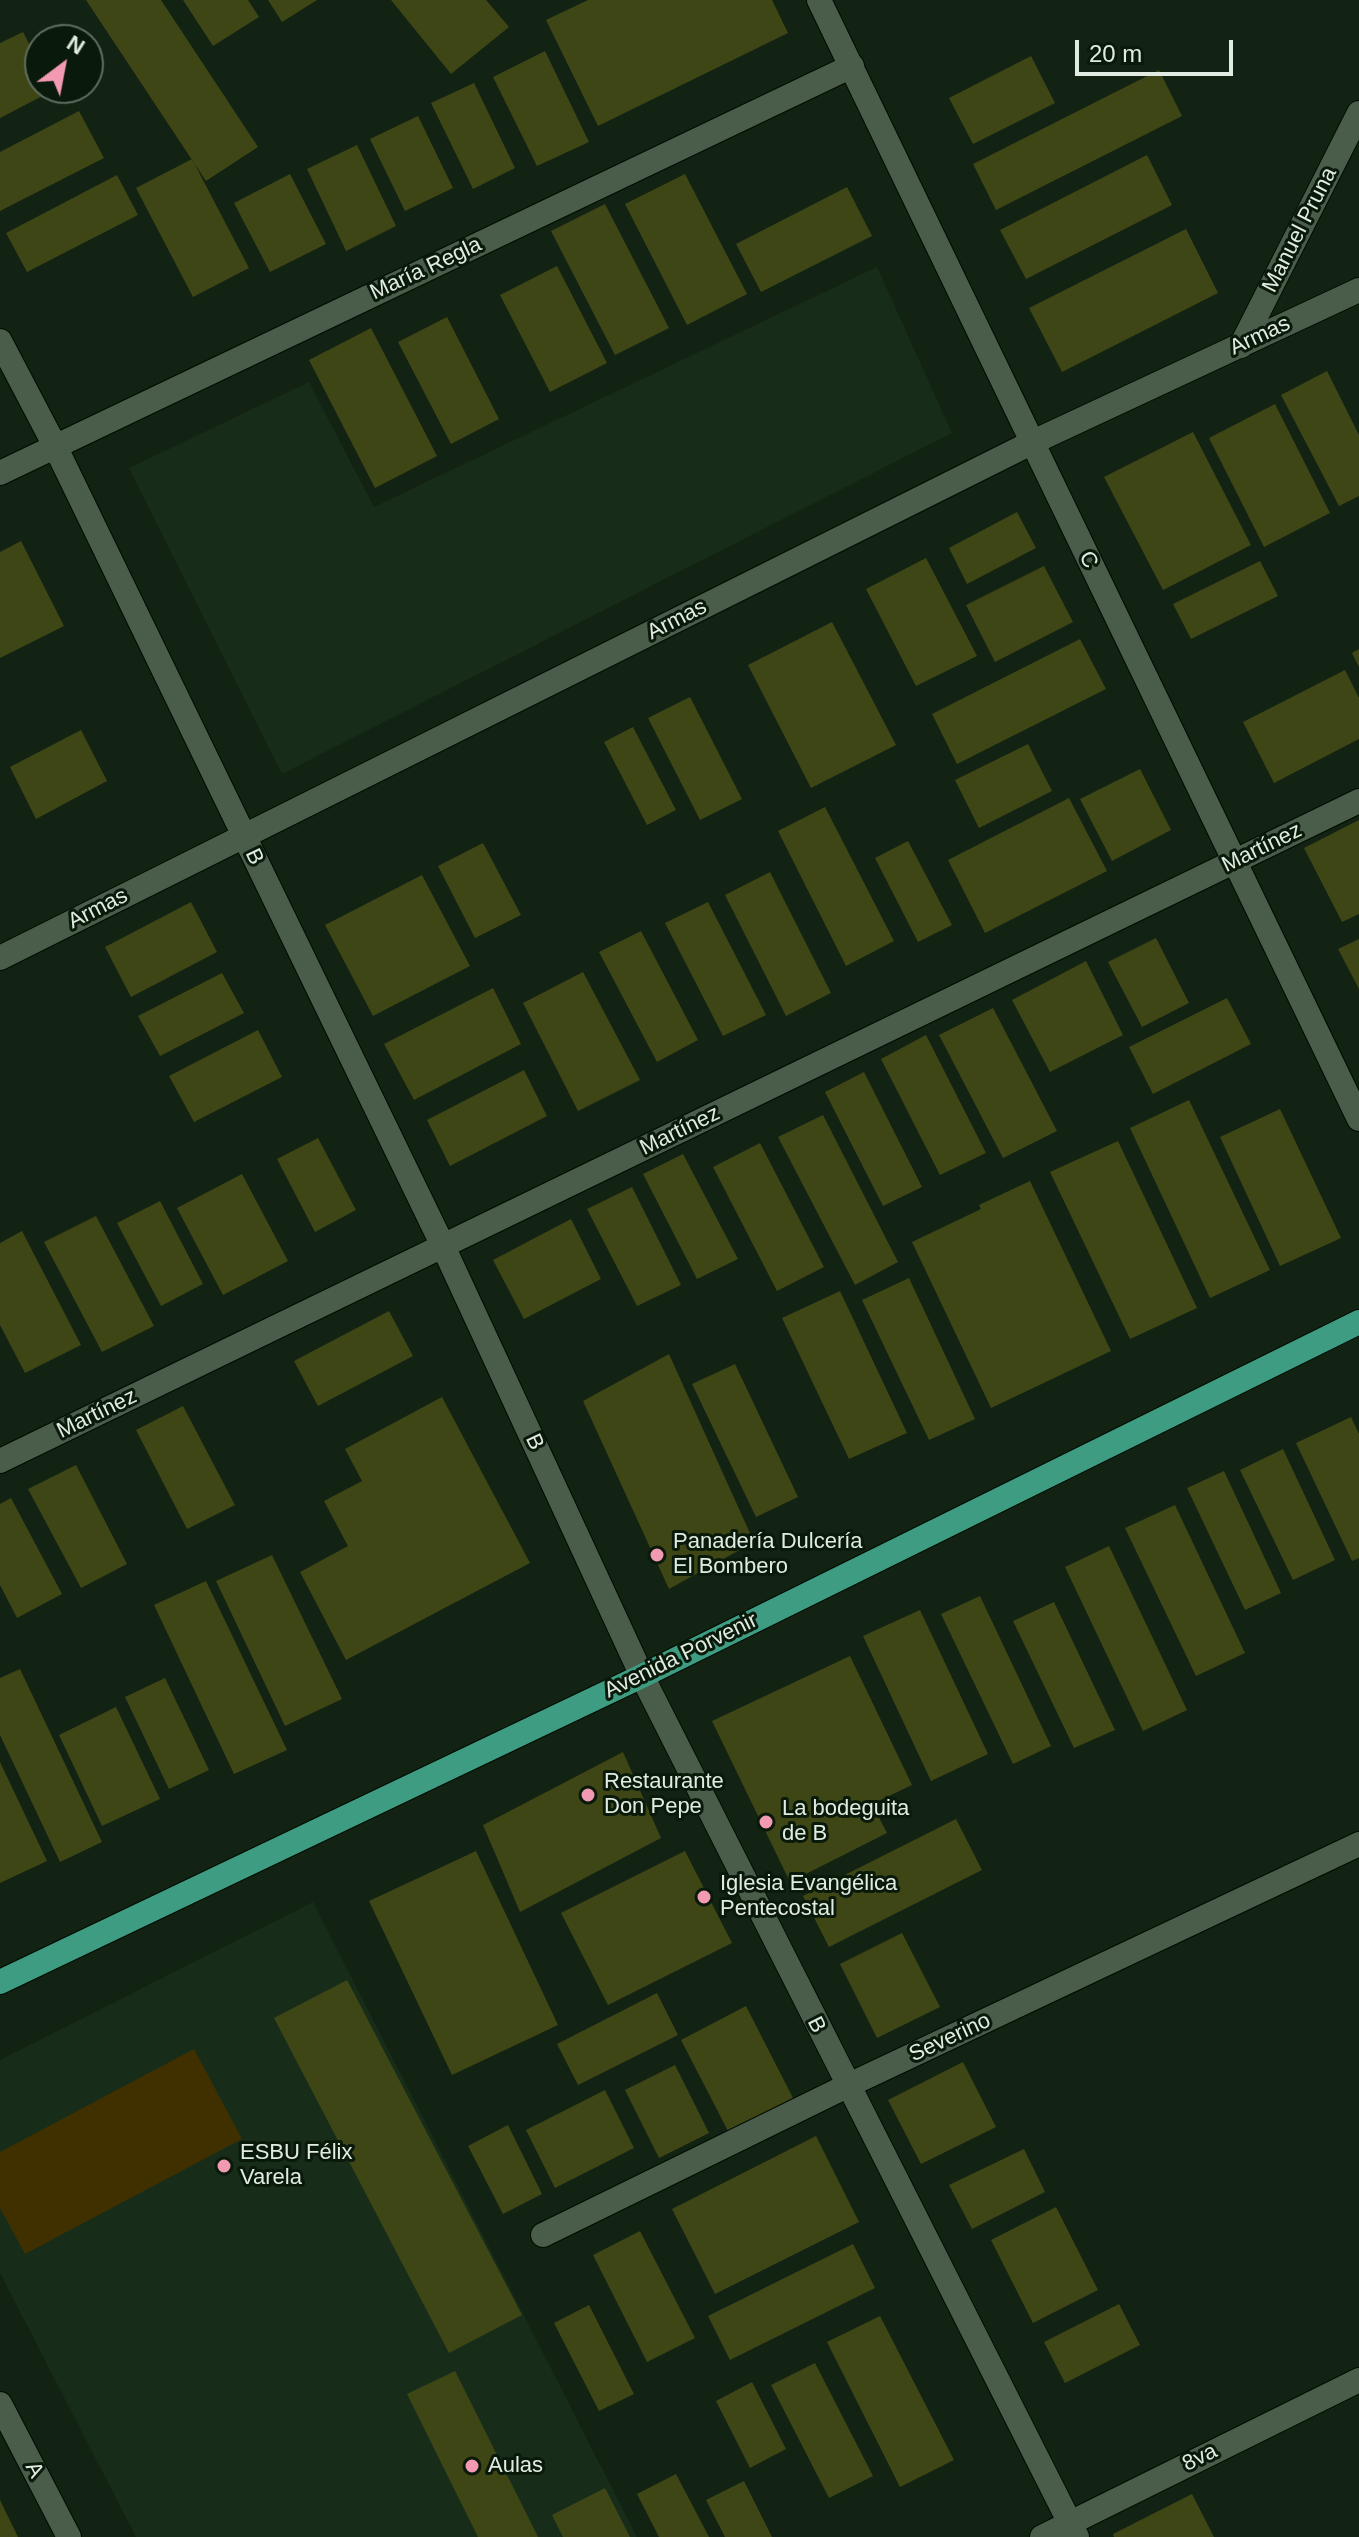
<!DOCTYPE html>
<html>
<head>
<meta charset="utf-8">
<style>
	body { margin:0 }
	#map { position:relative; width:1359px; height:2537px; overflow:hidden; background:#122213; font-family:Helvetica,sans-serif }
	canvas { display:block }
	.north { position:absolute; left:24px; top:24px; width:80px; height:80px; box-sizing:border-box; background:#09190a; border:2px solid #5f6d60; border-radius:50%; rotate:32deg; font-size:22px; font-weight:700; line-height:32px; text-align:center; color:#e1ebe1 }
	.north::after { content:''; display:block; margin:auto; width:28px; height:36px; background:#f19ab1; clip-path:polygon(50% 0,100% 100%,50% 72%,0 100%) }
	.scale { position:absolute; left:1075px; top:40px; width:158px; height:36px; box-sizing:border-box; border:4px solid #e1ebe1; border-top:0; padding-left:10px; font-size:24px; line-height:28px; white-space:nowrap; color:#e1ebe1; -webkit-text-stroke:6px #09190a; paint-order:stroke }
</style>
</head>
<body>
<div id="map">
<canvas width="1359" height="2537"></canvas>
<div class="north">N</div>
<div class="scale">20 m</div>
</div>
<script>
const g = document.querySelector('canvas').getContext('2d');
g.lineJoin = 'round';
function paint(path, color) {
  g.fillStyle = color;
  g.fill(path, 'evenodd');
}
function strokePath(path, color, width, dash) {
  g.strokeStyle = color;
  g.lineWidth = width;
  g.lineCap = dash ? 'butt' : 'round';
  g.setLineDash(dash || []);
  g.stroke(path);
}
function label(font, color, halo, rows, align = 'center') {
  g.font = font + ' Helvetica,sans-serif';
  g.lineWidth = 6;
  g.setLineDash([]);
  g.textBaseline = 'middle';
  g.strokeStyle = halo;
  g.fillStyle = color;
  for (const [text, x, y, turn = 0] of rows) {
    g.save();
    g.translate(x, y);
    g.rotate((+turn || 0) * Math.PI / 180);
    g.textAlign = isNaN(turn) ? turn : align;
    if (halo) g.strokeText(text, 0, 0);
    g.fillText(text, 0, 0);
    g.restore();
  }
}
paint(new Path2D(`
	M877,267L952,433L282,774L129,468L309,382L374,507Z
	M313,1902L637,2537H136L0,2273V2060Z`), '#172d19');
paint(new Path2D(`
	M194,2049L242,2139L25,2254L0,2208V2152Z`), '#403000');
paint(new Path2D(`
	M86,0H161L258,147L206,181Z
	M183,0H248L259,17L213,46Z
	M268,0H317L282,22Z
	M391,0H486L509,27L451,74Z
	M588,0H772L788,33L598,126L546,20Z
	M23,32L40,65V88H52L54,90L0,118V43Z
	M545,51L589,142L537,166L493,77Z
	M1031,56L1055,103L973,144L949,98Z
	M1159,70L1182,116L996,210L973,164Z
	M474,83L515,168L473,189L431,103Z
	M79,111L104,158L0,211V152Z
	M418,116L453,188L405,211L370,139Z
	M357,145L396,226L346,251L307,169Z
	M1147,155L1172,205L1026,279L1000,230Z
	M192,159L249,268L193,297L136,188Z
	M290,174L326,244L270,272L234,203Z
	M685,174L747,294L687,325L625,204Z
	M117,175L138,215L27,272L6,233Z
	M847,187L872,236L761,292L736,244Z
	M605,204L669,328L615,355L551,231Z
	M1186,229L1218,293L1062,372L1029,308Z
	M557,266L607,363L550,392L500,295Z
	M447,317L499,419L451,444L398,342Z
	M371,328L437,456L375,488L309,360Z
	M1327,371L1359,435V496L1339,506L1281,395Z
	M1275,404L1330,513L1264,547L1209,438Z
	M1193,432L1251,545L1163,590L1104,477Z
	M1017,512L1036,548L967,584L949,548Z
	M21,541L64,626L0,658V552Z
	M926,558L977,656L916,686L866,589Z
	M1260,561L1278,596L1191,639L1173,604Z
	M1044,566L1073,622L995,662L966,605Z
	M832,622L896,745L811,788L748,665Z
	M1080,639L1106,689L957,764L932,714Z
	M1359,649V667L1352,653Z
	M1345,670L1359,698V739L1274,783L1243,722Z
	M690,697L742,799L700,820L648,718Z
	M633,727L676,810L647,825L604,742Z
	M81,730L107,781L36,819L10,767Z
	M1028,744L1052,791L979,828L955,780Z
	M1140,769L1171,830L1112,861L1080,799Z
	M1069,798L1107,871L985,933L948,860Z
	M825,807L894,941L846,966L778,831Z
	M1359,820V914L1342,922L1304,848Z
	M908,841L952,925L918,942L875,858Z
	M483,843L521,915L475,938L438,866Z
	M770,872L831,993L786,1016L725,895Z
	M422,875L470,966L373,1016L325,925Z
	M191,902L217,952L131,997L105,947Z
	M708,902L766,1015L723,1036L665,923Z
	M641,931L698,1040L657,1062L599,952Z
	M1156,938L1189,1003L1142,1027L1108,962Z
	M1359,939V989L1338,949Z
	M1086,961L1123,1035L1050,1072L1012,1000Z
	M583,972L640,1080L578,1111L523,1003Z
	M222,973L244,1013L160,1056L138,1016Z
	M493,988L521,1044L414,1100L384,1044Z
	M1227,998L1251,1044L1153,1094L1129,1047Z
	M993,1008L1057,1131L1003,1158L939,1035Z
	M258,1030L282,1077L194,1122L169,1076Z
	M926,1035L986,1153L940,1175L881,1059Z
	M524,1070L547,1116L450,1166L427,1120Z
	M864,1072L922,1187L883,1206L825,1092Z
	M1189,1100L1270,1270L1210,1298L1130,1128Z
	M1280,1109L1341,1238L1280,1266L1220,1137Z
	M823,1115L898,1262L855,1285L778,1137Z
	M318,1138L356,1210L315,1232L277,1159Z
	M1118,1141L1197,1308L1130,1339L1050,1172Z
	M760,1143L824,1267L777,1291L713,1167Z
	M683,1154L738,1259L697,1279L643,1174Z
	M242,1174L288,1261L223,1295L177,1208Z
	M1030,1181L1111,1351L991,1408L912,1242L981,1209L979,1205Z
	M632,1187L681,1285L637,1306L587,1209Z
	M160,1201L203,1284L161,1306L117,1223Z
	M96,1216L154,1326L102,1352L44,1242Z
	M571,1219L601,1279L524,1319L493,1260Z
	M22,1231L81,1345L25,1373L0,1325V1243Z
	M909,1278L975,1419L929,1440L862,1300Z
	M840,1291L907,1433L849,1459L782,1318Z
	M389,1311L413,1356L318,1406L294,1361Z
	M669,1354L754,1542L669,1589L583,1401Z
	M735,1364L798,1497L756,1517L692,1384Z
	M442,1397L530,1563L346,1660L300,1572L348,1546L324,1501L362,1481L345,1449Z
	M183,1406L235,1505L187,1529L136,1430Z
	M1351,1417L1359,1434V1558L1352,1561L1296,1443Z
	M1283,1449L1335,1560L1293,1580L1240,1470Z
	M76,1465L127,1564L81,1588L28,1489Z
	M1224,1471L1281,1593L1245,1610L1187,1488Z
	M11,1498L62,1594L17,1618L0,1585V1504Z
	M1175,1505L1245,1653L1196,1676L1125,1528Z
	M1109,1546L1187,1710L1143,1731L1065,1567Z
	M272,1555L342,1699L285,1726L216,1581Z
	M206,1581L287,1750L234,1774L154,1605Z
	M980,1596L1051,1746L1013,1764L941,1614Z
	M1054,1602L1115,1730L1074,1748L1013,1621Z
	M920,1610L988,1754L931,1781L863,1636Z
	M850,1656L912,1785L872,1804L887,1833L790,1882L712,1721Z
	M20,1669L102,1842L60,1862L0,1735V1678Z
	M165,1678L209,1770L169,1789L125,1697Z
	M116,1707L160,1799L102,1826L59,1735Z
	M623,1752L661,1838L520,1912L483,1825Z
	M0,1762L47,1861L0,1883Z
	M956,1819L982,1870L829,1947L803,1896Z
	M476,1851L558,2025L452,2075L369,1901Z
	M685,1851L732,1943L608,2005L561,1913Z
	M902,1933L940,2007L877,2038L840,1964Z
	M347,1980L522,2315L449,2353L274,2018Z
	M657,1993L678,2035L578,2085L557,2044Z
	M746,2006L793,2098L728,2131L681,2040Z
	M963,2062L996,2127L921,2164L888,2100Z
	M675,2065L709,2133L659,2158L625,2090Z
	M605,2090L634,2148L555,2188L526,2130Z
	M508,2125L542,2194L503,2214L468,2146Z
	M816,2136L859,2222L715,2294L672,2209Z
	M1024,2149L1045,2192L972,2229L949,2185Z
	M1056,2207L1098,2290L1033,2323L991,2240Z
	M640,2231L695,2338L647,2362L593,2255Z
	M853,2244L875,2288L730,2360L708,2316Z
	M1119,2304L1140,2345L1065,2383L1044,2342Z
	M589,2305L634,2394L599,2411L554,2323Z
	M880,2316L954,2460L900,2487L827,2342Z
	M815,2363L873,2476L829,2498L771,2385Z
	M455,2371L538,2537H478L407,2394Z
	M752,2382L786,2449L750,2468L716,2401Z
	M676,2474L709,2537H659L637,2494Z
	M744,2481L772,2537H725L706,2500Z
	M605,2488L630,2537H563L552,2515Z
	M1192,2494L1214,2537H1114L1113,2534Z
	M0,2500L18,2537H0Z`), '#3f4616');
const street = new Path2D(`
	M0,341L55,446L443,1246L642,1676
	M1241,346L1359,113
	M0,473L852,66
	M0,958L1031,443L1359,290
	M0,1461L1359,801
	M543,2235L847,2086L1359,1844
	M0,2404L69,2537
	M1042,2537L1359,2380`);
const secondary = new Path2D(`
	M819,0L1359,1119
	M642,1676L1077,2537`);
const primary = new Path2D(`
	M0,1982L642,1676L1359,1322`);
strokePath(street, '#010c02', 26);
strokePath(secondary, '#010c02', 26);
strokePath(primary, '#010c02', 26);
strokePath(street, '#4a5c4a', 24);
strokePath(secondary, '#4a5c4a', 24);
strokePath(primary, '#3e9c82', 24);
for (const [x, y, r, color] of [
	[657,1555,8,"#f19ab1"],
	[588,1795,8,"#f19ab1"],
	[766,1822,8,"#f19ab1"],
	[704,1897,8,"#f19ab1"],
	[224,2166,8,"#f19ab1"],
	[472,2466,8,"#f19ab1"]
]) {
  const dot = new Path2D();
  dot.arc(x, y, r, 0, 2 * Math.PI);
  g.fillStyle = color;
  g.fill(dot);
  strokePath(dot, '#09190a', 3);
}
label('22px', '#e1ebe1', '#09190a', [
	["Manuel Pruna",1300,230,-63],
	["María Regla",426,269,-25],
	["Armas",1260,336,-25],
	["C",1088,560,64],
	["Armas",677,620,-27],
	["Martínez",1262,848,-26],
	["B",254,857,64],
	["Armas",98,909,-27],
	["Martínez",680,1131,-26],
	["Martínez",97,1414,-26],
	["B",534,1442,65],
	["Avenida Porvenir",681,1656,-26],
	["B",816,2025,63],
	["Severino",950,2038,-25],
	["8va",1200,2458,-26],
	["A",34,2470,63]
]);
label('22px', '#e1ebe1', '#09190a', [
	["Panadería Dulcería",673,1542],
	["El Bombero",673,1567],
	["Restaurante",604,1782],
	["Don Pepe",604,1807],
	["La bodeguita",782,1809],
	["de B",782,1834],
	["Iglesia Evangélica",720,1884],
	["Pentecostal",720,1909],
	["ESBU Félix",240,2153],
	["Varela",240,2178],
	["Aulas",488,2466]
], 'left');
</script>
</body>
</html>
